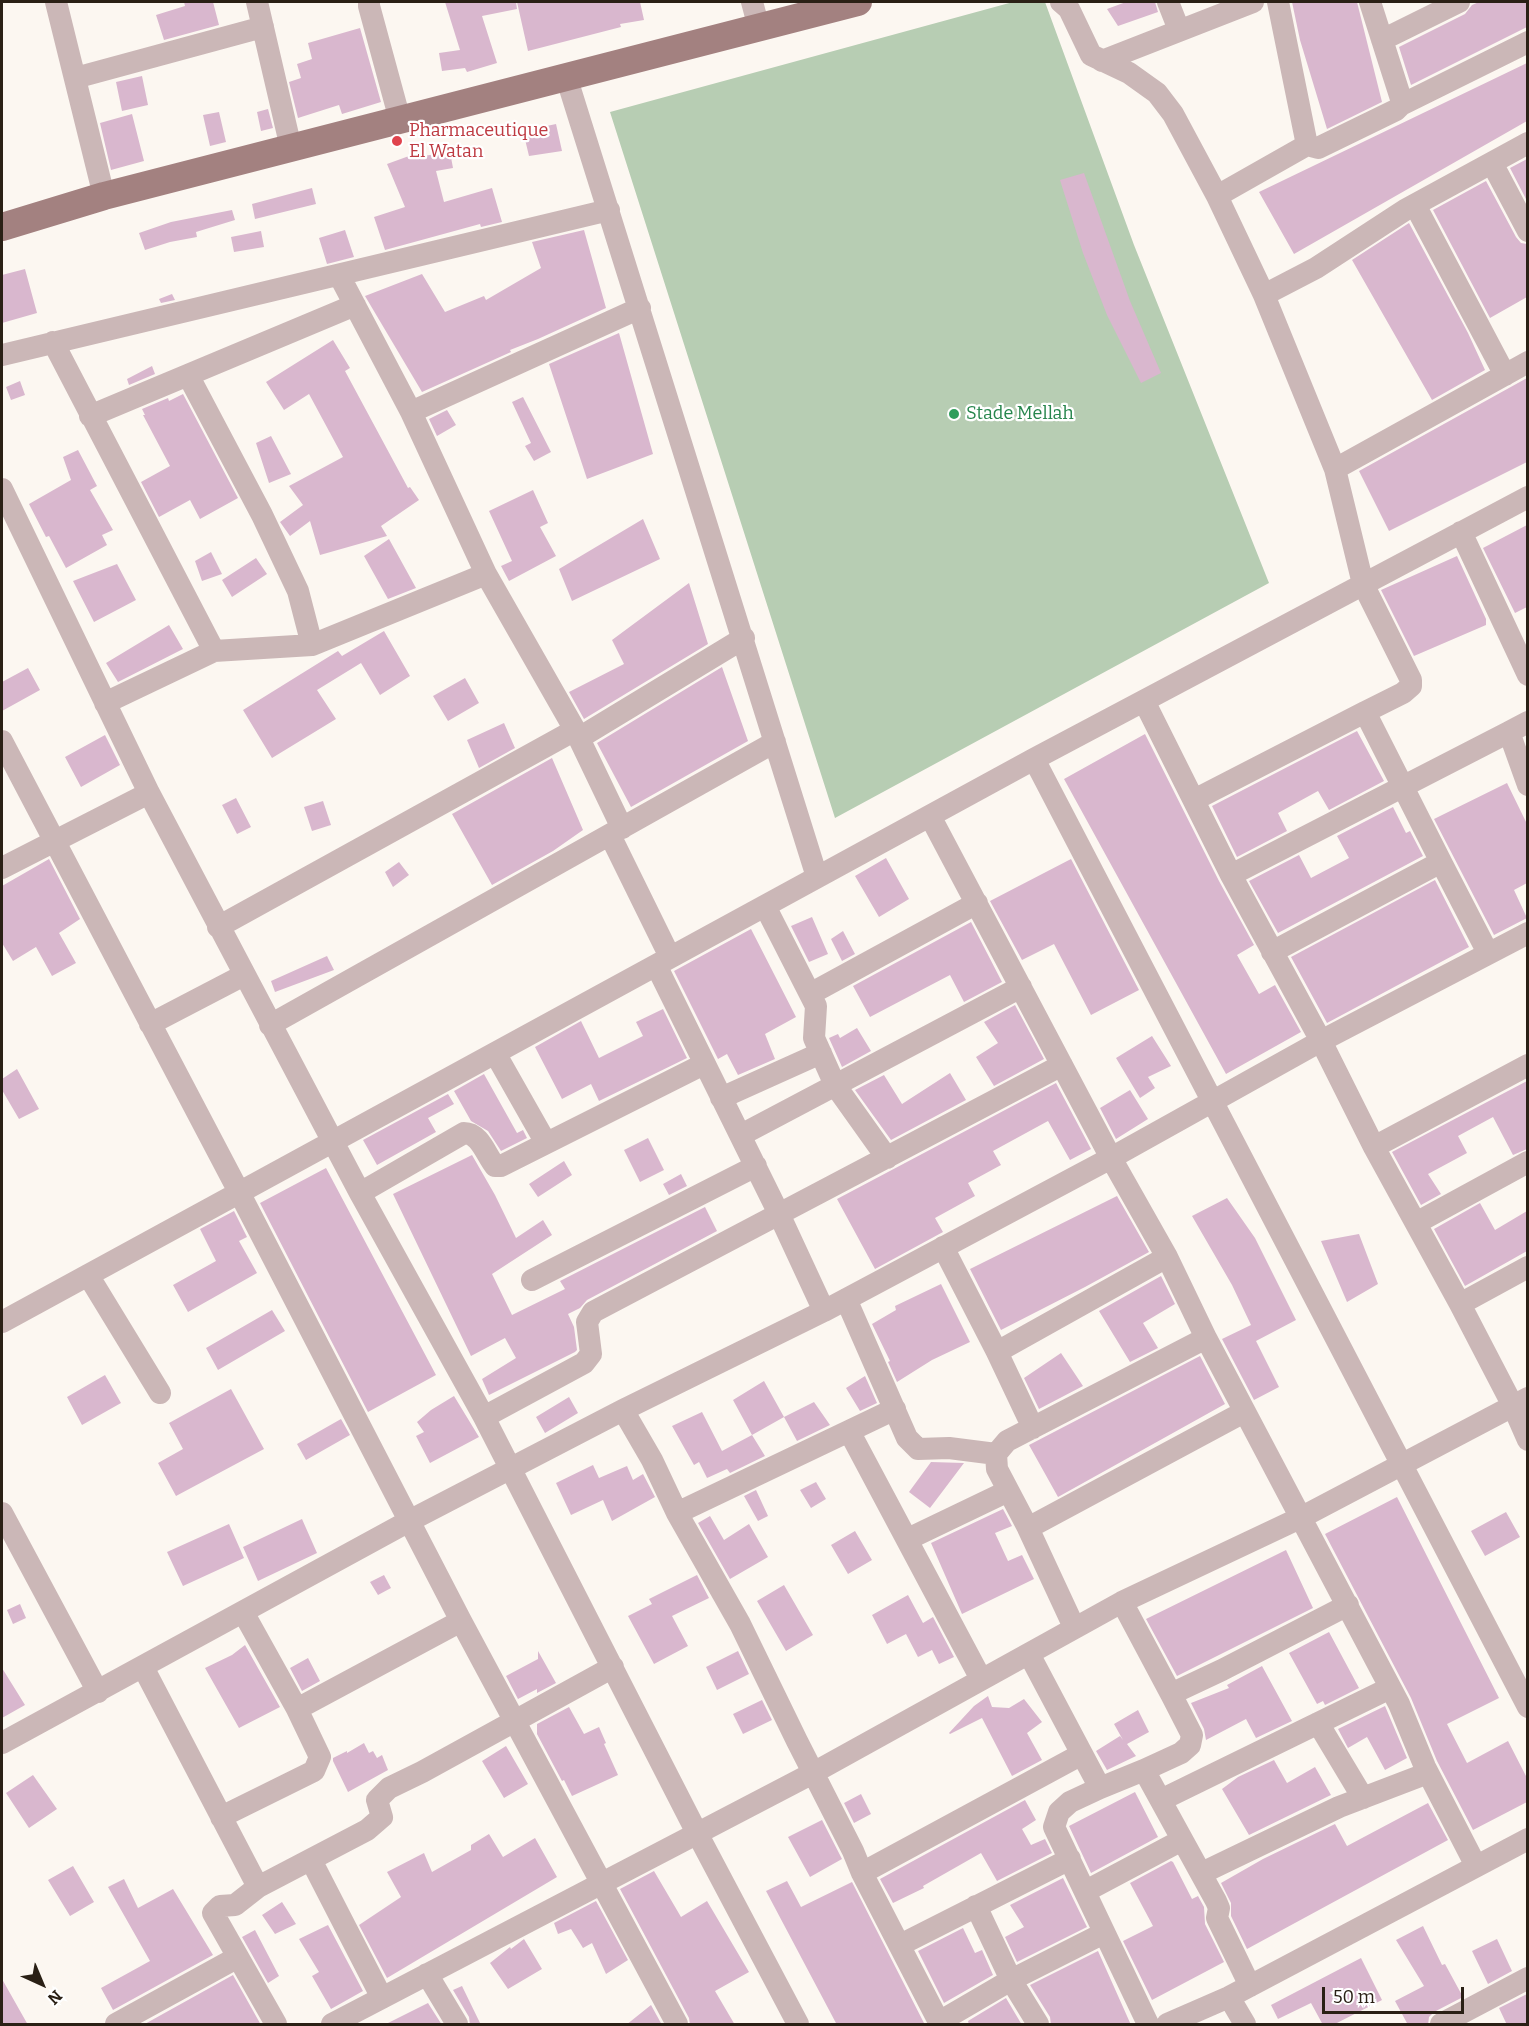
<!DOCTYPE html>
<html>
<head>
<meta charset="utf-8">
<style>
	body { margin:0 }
	#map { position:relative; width:1529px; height:2026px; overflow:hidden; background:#fcf7f1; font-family:Bitter,serif }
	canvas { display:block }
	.frame { position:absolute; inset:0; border:3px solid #2a2015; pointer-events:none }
	.north { position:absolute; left:12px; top:1954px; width:60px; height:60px; -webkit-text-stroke:4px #fff; paint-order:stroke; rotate:136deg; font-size:16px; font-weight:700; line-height:24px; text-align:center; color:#2a2015 }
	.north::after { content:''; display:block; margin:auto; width:21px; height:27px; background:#2a2015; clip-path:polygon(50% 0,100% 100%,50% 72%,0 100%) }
	.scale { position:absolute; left:1322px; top:1987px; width:142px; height:27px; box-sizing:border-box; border:3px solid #2a2015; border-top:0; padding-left:8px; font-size:18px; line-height:21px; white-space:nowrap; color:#2a2015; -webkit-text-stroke:4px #fff; paint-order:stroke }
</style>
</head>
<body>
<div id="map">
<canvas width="1529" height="2026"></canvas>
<div class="frame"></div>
<div class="north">N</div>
<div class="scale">50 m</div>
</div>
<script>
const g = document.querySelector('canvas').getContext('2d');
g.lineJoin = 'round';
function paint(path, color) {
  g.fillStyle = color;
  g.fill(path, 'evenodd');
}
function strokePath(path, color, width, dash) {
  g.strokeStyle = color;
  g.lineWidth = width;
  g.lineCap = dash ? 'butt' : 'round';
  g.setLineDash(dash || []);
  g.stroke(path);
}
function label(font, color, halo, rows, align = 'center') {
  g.font = font + ' Bitter,serif';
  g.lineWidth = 4.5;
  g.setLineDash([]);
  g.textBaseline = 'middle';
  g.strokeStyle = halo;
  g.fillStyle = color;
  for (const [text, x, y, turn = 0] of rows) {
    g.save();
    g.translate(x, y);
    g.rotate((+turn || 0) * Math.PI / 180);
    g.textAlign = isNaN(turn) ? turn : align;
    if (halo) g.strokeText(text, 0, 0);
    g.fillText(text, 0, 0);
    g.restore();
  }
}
paint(new Path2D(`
	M1013,2H1045L1134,245L1269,583L835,818L610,112Z`), '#b7cdb3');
paint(new Path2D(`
	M184,2H213L219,25L164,40L156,15L185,6Z
	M445,2H516L517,9L482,16L497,63L467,72L465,68L442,71L439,53L460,50Z
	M517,2H640L644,20L620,24L621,27L528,51Z
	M1126,2H1155L1158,12L1118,26L1107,9Z
	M1292,2H1357L1382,102L1327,129L1300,40Z
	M1479,2H1527V27L1411,85L1399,47L1465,14L1472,5Z
	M360,28L381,102L342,114L339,105L298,118L289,82L301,78L297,64L312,59L308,43Z
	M1527,63V121L1294,254L1259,192Z
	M142,76L148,105L122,111L116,82Z
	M268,109L273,128L261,131L257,112Z
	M219,112L226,142L210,146L203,115Z
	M132,114L144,161L111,170L100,123Z
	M556,124L562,151L529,156L523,131Z
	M450,152L453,168L436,171L444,202L492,188L502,222L481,227L480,224L385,250L374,217L405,207L387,164L409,156L410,158Z
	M1527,159V201L1510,168Z
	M1084,173L1130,301L1161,373L1141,383L1107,315L1083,253L1060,180Z
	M1486,181L1516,237L1521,243L1527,244V297L1490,318L1433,210Z
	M312,188L316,204L255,219L252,204Z
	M232,210L235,220L196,232L197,237L170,242L145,250L139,233L171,222Z
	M1409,223L1468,333L1485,370L1432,400L1352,260Z
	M345,230L354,257L327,264L319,238Z
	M584,230L606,308L538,339L510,350L511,352L422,392L365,296L422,274L445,312L484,296L486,300L541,268L532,242Z
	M261,231L264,247L234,252L231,237Z
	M25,269L37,313L2,323V275Z
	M172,294L175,300L161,303L159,299Z
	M619,333L653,454L587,479L549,364Z
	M333,340L350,368L345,371L408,488L410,487L419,500L381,526L387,536L320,555L310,521L290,536L280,522L303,505L289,486L343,457L309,394L284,410L266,382Z
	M152,366L155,374L129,385L127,379Z
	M1527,378V462L1389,531L1359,471Z
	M20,381L25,395L11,400L6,387Z
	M183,394L238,498L200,519L190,500L159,517L141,482L170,466L143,415H145L142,409L168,398L169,401Z
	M523,397L551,452L534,461L525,446L531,443L512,402Z
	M447,410L456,425L437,436L429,419Z
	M271,436L291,474L269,483L256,443Z
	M78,450L97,486L90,490L113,530L102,535L107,545L66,568L49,536L46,537L29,504L71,480L63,457Z
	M533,490L548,523L540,527L556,556L509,581L501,566L512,561L489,511Z
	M643,519L660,559L572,601L559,569Z
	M1527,525V607L1515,613L1483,548Z
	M389,539L416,588L388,599L364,556Z
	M211,552L222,574L202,581L195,561Z
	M1457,556L1486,619V625L1414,656L1381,590Z
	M256,558L267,574L232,597L222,580Z
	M117,564L136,600L94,622L73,581Z
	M689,583L708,644L584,719L569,692L624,664L612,640Z
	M169,625L183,649L118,682L106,663Z
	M384,631L410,676L380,695L361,663L317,690L336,719L272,758L243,710L338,651L342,656Z
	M722,667L748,741L631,807L597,743Z
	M28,668L40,690L2,711V682Z
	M465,678L479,703L448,721L433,696Z
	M504,723L515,748L479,768L467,740Z
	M1357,731L1384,781L1329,810L1318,791L1278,813L1287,831L1237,857L1212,806Z
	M1145,734L1219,881L1254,945L1237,955L1259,994L1275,985L1301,1032L1226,1074L1064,779Z
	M105,735L120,765L81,787L65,757Z
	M552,758L583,830L553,851L492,885L452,814Z
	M1507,783L1527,824V883L1514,890L1527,918L1494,935L1434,819Z
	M236,798L251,827L237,834L222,805Z
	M323,801L331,825L312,831L304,807Z
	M1393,807L1406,833L1410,831L1423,856L1278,933L1249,881L1299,855L1311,878L1349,858L1337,836Z
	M886,858L909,899L879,917L855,876Z
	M49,859L80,919L59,933L76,963L52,976L36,947L13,961L2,943V886Z
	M1071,859L1139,990L1091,1015L1054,944L1022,960L990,901Z
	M399,862L409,875L393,887L385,872Z
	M1435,880L1469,947L1327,1023L1291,957Z
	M812,917L828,954L809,962L791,926Z
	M971,922L1002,982L964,1002L950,975L870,1017L853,986Z
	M751,929L796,1017L765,1034L775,1059L738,1075L727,1054L718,1059L674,971Z
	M843,931L855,954L842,961L831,939Z
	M327,956L334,970L275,992L271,981Z
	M1015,1005L1044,1059L994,1086L976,1057L998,1043L984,1022Z
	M663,1009L687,1058L599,1101L591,1084L562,1099L535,1047L581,1021L599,1058L643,1036L636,1022Z
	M857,1028L871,1051L842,1067L829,1038L838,1034L840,1038Z
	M1152,1036L1171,1066L1148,1077L1155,1088L1140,1098L1116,1058Z
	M17,1069L39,1109L19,1119L2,1090V1079Z
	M950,1073L966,1100L891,1140L855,1090L884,1075L902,1104Z
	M484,1074L517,1133L523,1130L527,1138L501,1151L488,1131L471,1121L454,1091Z
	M1527,1081V1149L1513,1155L1493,1117L1458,1136L1467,1153L1428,1174L1441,1194L1421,1205L1392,1152Z
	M1056,1083L1091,1149L1070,1160L1048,1121L993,1151L1001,1165L968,1183L975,1196L935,1218L943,1232L875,1269L837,1199Z
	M1130,1090L1148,1119L1116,1139L1100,1108Z
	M448,1094L454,1104L428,1118L436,1132L377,1165L363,1140Z
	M648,1138L664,1170L640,1182L624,1150Z
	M472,1155L495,1195L516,1238L543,1220L552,1235L492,1274L512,1315L565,1289L560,1281L705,1207L717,1231L587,1300L580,1308L568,1314L574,1327L577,1350L575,1352L489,1395L482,1379L516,1358L505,1338L471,1356L393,1194Z
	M564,1161L572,1175L538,1197L529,1184Z
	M326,1168L436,1375L368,1412L260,1203Z
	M681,1174L687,1186L669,1195L663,1184Z
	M1117,1196L1149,1252L1085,1287L1001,1330L970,1269Z
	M1227,1198L1255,1238L1296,1320L1256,1341L1279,1387L1254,1400L1222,1339L1251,1325L1232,1285L1192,1216Z
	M1480,1203L1495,1230L1527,1211V1251L1465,1286L1434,1229Z
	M234,1211L247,1237L239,1241L257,1273L188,1312L173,1285L216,1261L200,1229Z
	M1359,1234L1378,1284L1347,1302L1321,1241Z
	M1161,1276L1175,1304L1143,1323L1158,1348L1130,1362L1099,1311Z
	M941,1284L970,1342L932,1360L897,1382L888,1362L890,1361L872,1324L896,1310L895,1306Z
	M272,1310L285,1331L218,1370L206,1348Z
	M1061,1353L1083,1386L1039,1409L1024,1378Z
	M1200,1356L1225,1404L1058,1497L1029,1445Z
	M105,1375L121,1403L82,1425L67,1397Z
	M865,1376L877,1403L860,1411L846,1388Z
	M764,1381L784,1417L752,1435L733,1400Z
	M231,1389L264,1449L176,1496L158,1463L183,1449L169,1423Z
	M454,1396L479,1437L430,1463L416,1436L424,1432L417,1422L431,1410Z
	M569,1397L578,1413L545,1433L536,1417Z
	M814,1402L830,1425L797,1441L784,1417Z
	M702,1412L722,1451L752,1435L765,1456L730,1473L727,1469L707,1478L699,1462L694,1465L672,1426Z
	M341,1419L350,1435L306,1460L297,1444Z
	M931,1462L964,1463L930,1508L909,1492Z
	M593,1465L599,1478L627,1466L633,1480L643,1474L655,1497L612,1521L603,1500L571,1515L556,1483Z
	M816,1482L826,1499L811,1508L800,1490Z
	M756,1490L768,1516L758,1521L744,1496Z
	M1397,1497L1499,1698L1447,1724L1467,1763L1508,1741L1527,1778V1802L1473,1830L1437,1761L1411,1698L1325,1534Z
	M1003,1509L1012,1526L995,1533L1008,1561L1022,1555L1034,1579L962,1614L931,1543Z
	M1506,1512L1520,1537L1485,1556L1471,1531Z
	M710,1516L724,1540L749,1524L768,1557L730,1579L698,1523Z
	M302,1519L317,1553L258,1581L243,1547Z
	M229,1524L244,1558L183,1586L167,1552Z
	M855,1531L872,1560L848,1574L831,1545Z
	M1286,1550L1313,1608L1177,1676L1146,1619Z
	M384,1575L391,1588L378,1595L370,1582Z
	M697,1575L709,1598L672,1616L688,1646L654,1664L628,1616L652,1604L649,1599Z
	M784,1585L813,1635L786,1651L757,1601Z
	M908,1595L923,1623L933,1617L954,1657L939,1664L932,1650L918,1657L906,1634L887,1644L872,1615Z
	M20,1604L26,1618L13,1624L7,1610Z
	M1329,1632L1359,1688L1325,1705L1323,1701L1317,1704L1289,1653Z
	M245,1645L280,1707L239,1728L205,1668L232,1655Z
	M538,1651L556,1683L537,1693V1689L518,1699L506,1676L538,1659Z
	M738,1651L749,1674L717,1690L706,1667Z
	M308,1658L320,1681L302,1691L290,1668Z
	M1262,1666L1292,1721L1256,1738L1246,1719L1206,1740L1204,1729L1191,1703L1229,1688L1227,1685Z
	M2,1668L25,1705L2,1718Z
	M988,1696L992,1707L1009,1708L1024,1699L1042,1722L1027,1733L1042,1760L1012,1776L982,1718L950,1734L949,1733L974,1706Z
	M762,1700L772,1720L743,1734L733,1714Z
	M1385,1706L1407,1758L1385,1770L1367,1737L1348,1748L1338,1729Z
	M569,1707L584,1734L599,1727L606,1743L604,1744L618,1775L572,1796L564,1780L562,1781L537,1734V1724Z
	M1138,1710L1149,1732L1127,1744L1136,1756L1107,1770L1096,1751L1120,1736L1123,1740L1114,1724Z
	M364,1743L369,1753L373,1751L377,1758L382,1755L388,1770L348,1792L333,1761V1758L347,1751V1753Z
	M506,1746L528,1784L504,1798L482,1761Z
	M1274,1760L1287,1783L1315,1767L1331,1795L1249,1835L1222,1789L1238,1777Z
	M33,1775L57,1809L29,1828L6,1793Z
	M1135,1792L1158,1837L1091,1873L1069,1826Z
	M861,1794L871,1814L854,1823L844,1803Z
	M1025,1800L1036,1820L1022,1829L1031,1845L1045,1839L1052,1853L997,1881L981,1853L923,1886L924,1888L893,1903L880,1879Z
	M1428,1803L1448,1840L1247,1949L1231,1916V1903L1221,1883L1263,1859L1335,1824L1347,1846Z
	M822,1820L842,1859L810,1877L788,1837Z
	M489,1834L503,1857L535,1838L557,1877L387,1978L359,1925L401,1897L387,1872L424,1853L432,1872L471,1850V1845Z
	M1171,1861L1173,1862L1192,1899L1198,1896L1204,1907L1205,1924L1224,1962L1152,2000L1123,1941L1153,1926L1130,1883Z
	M73,1866L94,1902L70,1916L48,1880Z
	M654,1871L681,1917L707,1901L749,1972L715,1991L735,2025H690L689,2018L620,1889Z
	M1063,1878L1087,1927L1017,1962L1005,1937L1024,1927L1010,1905Z
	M124,1879L138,1908L173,1889L213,1955L113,2010L101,1988L150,1961L108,1887Z
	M787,1881L801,1907L852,1882L925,2025H837L766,1891Z
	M596,1901L628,1960L606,1974L592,1943L583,1948L571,1929L558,1934L554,1923Z
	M282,1902L296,1924L275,1934L262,1915Z
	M328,1925L363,1991L331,2009L312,1976L319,1972L299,1939Z
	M1423,1926L1442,1965L1445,1964L1463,1997L1434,2012L1429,2017L1428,2025H1408L1395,2001L1424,1986L1396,1940Z
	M963,1928L975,1953L982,1950L993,1975L944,2003L918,1951Z
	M255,1930L279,1976L268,1983L242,1937Z
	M524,1939L542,1969L508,1989L490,1963L510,1947L511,1949Z
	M1497,1939L1512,1971L1488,1984L1472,1951Z
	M1098,1951L1131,2025H1051L1050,2017L1030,1985Z
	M1361,1958L1382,2000L1333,2025H1323L1311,2003L1278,2019L1271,2005Z
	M233,1975L261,2025H143Z
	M2,1979L28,2025H2Z
	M462,1986L481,2025H470L469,2017L453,1990Z
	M1527,1994V2025H1507L1499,2008Z
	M1006,1998L1022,2025H969L968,2021Z
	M428,2003L442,2025H384Z
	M651,2005L662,2025H626Z`), '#d9b7ce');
strokePath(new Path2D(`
	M56,2L104,196
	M257,2L291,148
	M369,2V6L400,120
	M752,2L759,28
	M1061,2L1069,9L1091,55L1129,73L1157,93L1173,114L1217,196L1264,295L1335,469L1363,584L1411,680V686L1403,693L1365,712
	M1168,2L1179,30
	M1278,2L1307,145L1318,148L1396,110L1401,105V99L1370,2
	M1382,40L1459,2
	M1102,61L1253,2
	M566,76L817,877
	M75,78L263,27
	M1401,105L1528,42
	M1492,163L1528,231
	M1217,196L1307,145
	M1415,205L1505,375
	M339,275L411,412L640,308
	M1264,295L1316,268L1405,210L1528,143
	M53,342L214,651
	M2,355L609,210
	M188,375L262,515L298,591L312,645
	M411,412L486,574
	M90,416L355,305
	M1335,469L1528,362
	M2,489L149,793L360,1193L484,1417L697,1833L798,2024
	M1461,532L1528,675
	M1144,701L1231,875L1321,1041L1374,1147L1460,1304L1513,1406L1528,1440
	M105,703L214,651L312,645L486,574L575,730L622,828
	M1528,722L1509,732L1528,785
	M579,738L744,638
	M2,741L239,1192L461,1621L677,2024
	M1034,759L1528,1707
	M1194,800L1365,712L1441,862
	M930,816L1111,1158L1167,1257L1206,1338L1007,1441L996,1454L997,1469L1028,1528
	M610,835L670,957
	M2,868L149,793
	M1231,875L1509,732
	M765,906L816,1006L814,1038L835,1085L887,1158
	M218,927L575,730
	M1272,952L1441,862L1488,953
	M656,965L779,1214L1062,1065
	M810,994L977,903
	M150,1024L244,975
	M270,1025L775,742
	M495,1053L546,1143
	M721,1098L821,1053
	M741,1135L1021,987
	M1374,1147L1528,1065
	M360,1193L464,1133C480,1133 486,1155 495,1166H501L704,1064
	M1416,1223L1528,1162
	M943,1247L997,1352
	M88,1275L160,1393
	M532,1280L756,1166
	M846,1299L907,1438L918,1449L949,1448L996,1454
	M1460,1304L1528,1267
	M2,1322L1034,759L1528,497
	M1206,1338L1399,1704L1425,1767L1476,1866
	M623,1410L652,1460L677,1513
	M484,1417L584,1363L591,1354L587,1322L593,1312L779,1214L824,1311
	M1033,1428L997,1352L1167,1257
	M849,1431L895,1409
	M2,1513L98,1692
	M908,1539L1008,1491
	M1122,1602L1171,1694
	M1074,1627L1028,1528L1244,1412
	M1029,1654L1100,1788L1144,1770L1216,1901L1219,1908L1217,1918L1250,1986
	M143,1667L258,1887
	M297,1709L461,1621
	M1318,1723L1363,1798
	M2,1743L411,1520L623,1410L824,1311L1111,1158L1321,1041L1528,933
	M1144,1770L1181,1753L1190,1745L1192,1735L1171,1694L1222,1670L1348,1605
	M1100,1788L1070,1802L1059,1812L1054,1827L1148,2024
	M1161,1800L1390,1688
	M221,1817L314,1771L320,1757L297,1709L243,1612
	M311,1860L382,1998
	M862,1873L1082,1754
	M1202,1873L1339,1807L1428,1773
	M1086,1891L1182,1840
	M900,1945L1070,1859
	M427,1974L457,2024
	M1229,1997L1245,2024
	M939,2022L862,1873L853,1851L797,1741L740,1624L677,1513L849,1431L981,1679
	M116,2024L238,1957
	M276,2024L213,1913L220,1906L235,1905L258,1887L367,1830L382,1817L377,1800L389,1788L422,1772L613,1667
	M332,2024L813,1773L1122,1602L1302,1517L1528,1398
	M940,2024L939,2022L1011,1980L976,1906
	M1038,2024L1011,1980L1104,1933
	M1167,2024L1229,1997L1528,1839
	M1441,2024L1528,1978`), '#cbb7b7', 22);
strokePath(new Path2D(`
	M2,227L104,196L858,2`), '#a38180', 28);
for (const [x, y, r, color] of [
	[397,141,6,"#e0444e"],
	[954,414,6,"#2e9e5b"]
]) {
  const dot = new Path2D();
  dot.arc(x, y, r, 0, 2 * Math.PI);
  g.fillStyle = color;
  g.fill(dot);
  strokePath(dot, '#fff', 2);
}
label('18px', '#be3a42', '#fff', [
	["Pharmaceutique",409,131],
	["El Watan",409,152]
], 'left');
label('18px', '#27864d', '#fff', [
	["Stade Mellah",966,414]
], 'left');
</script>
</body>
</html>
